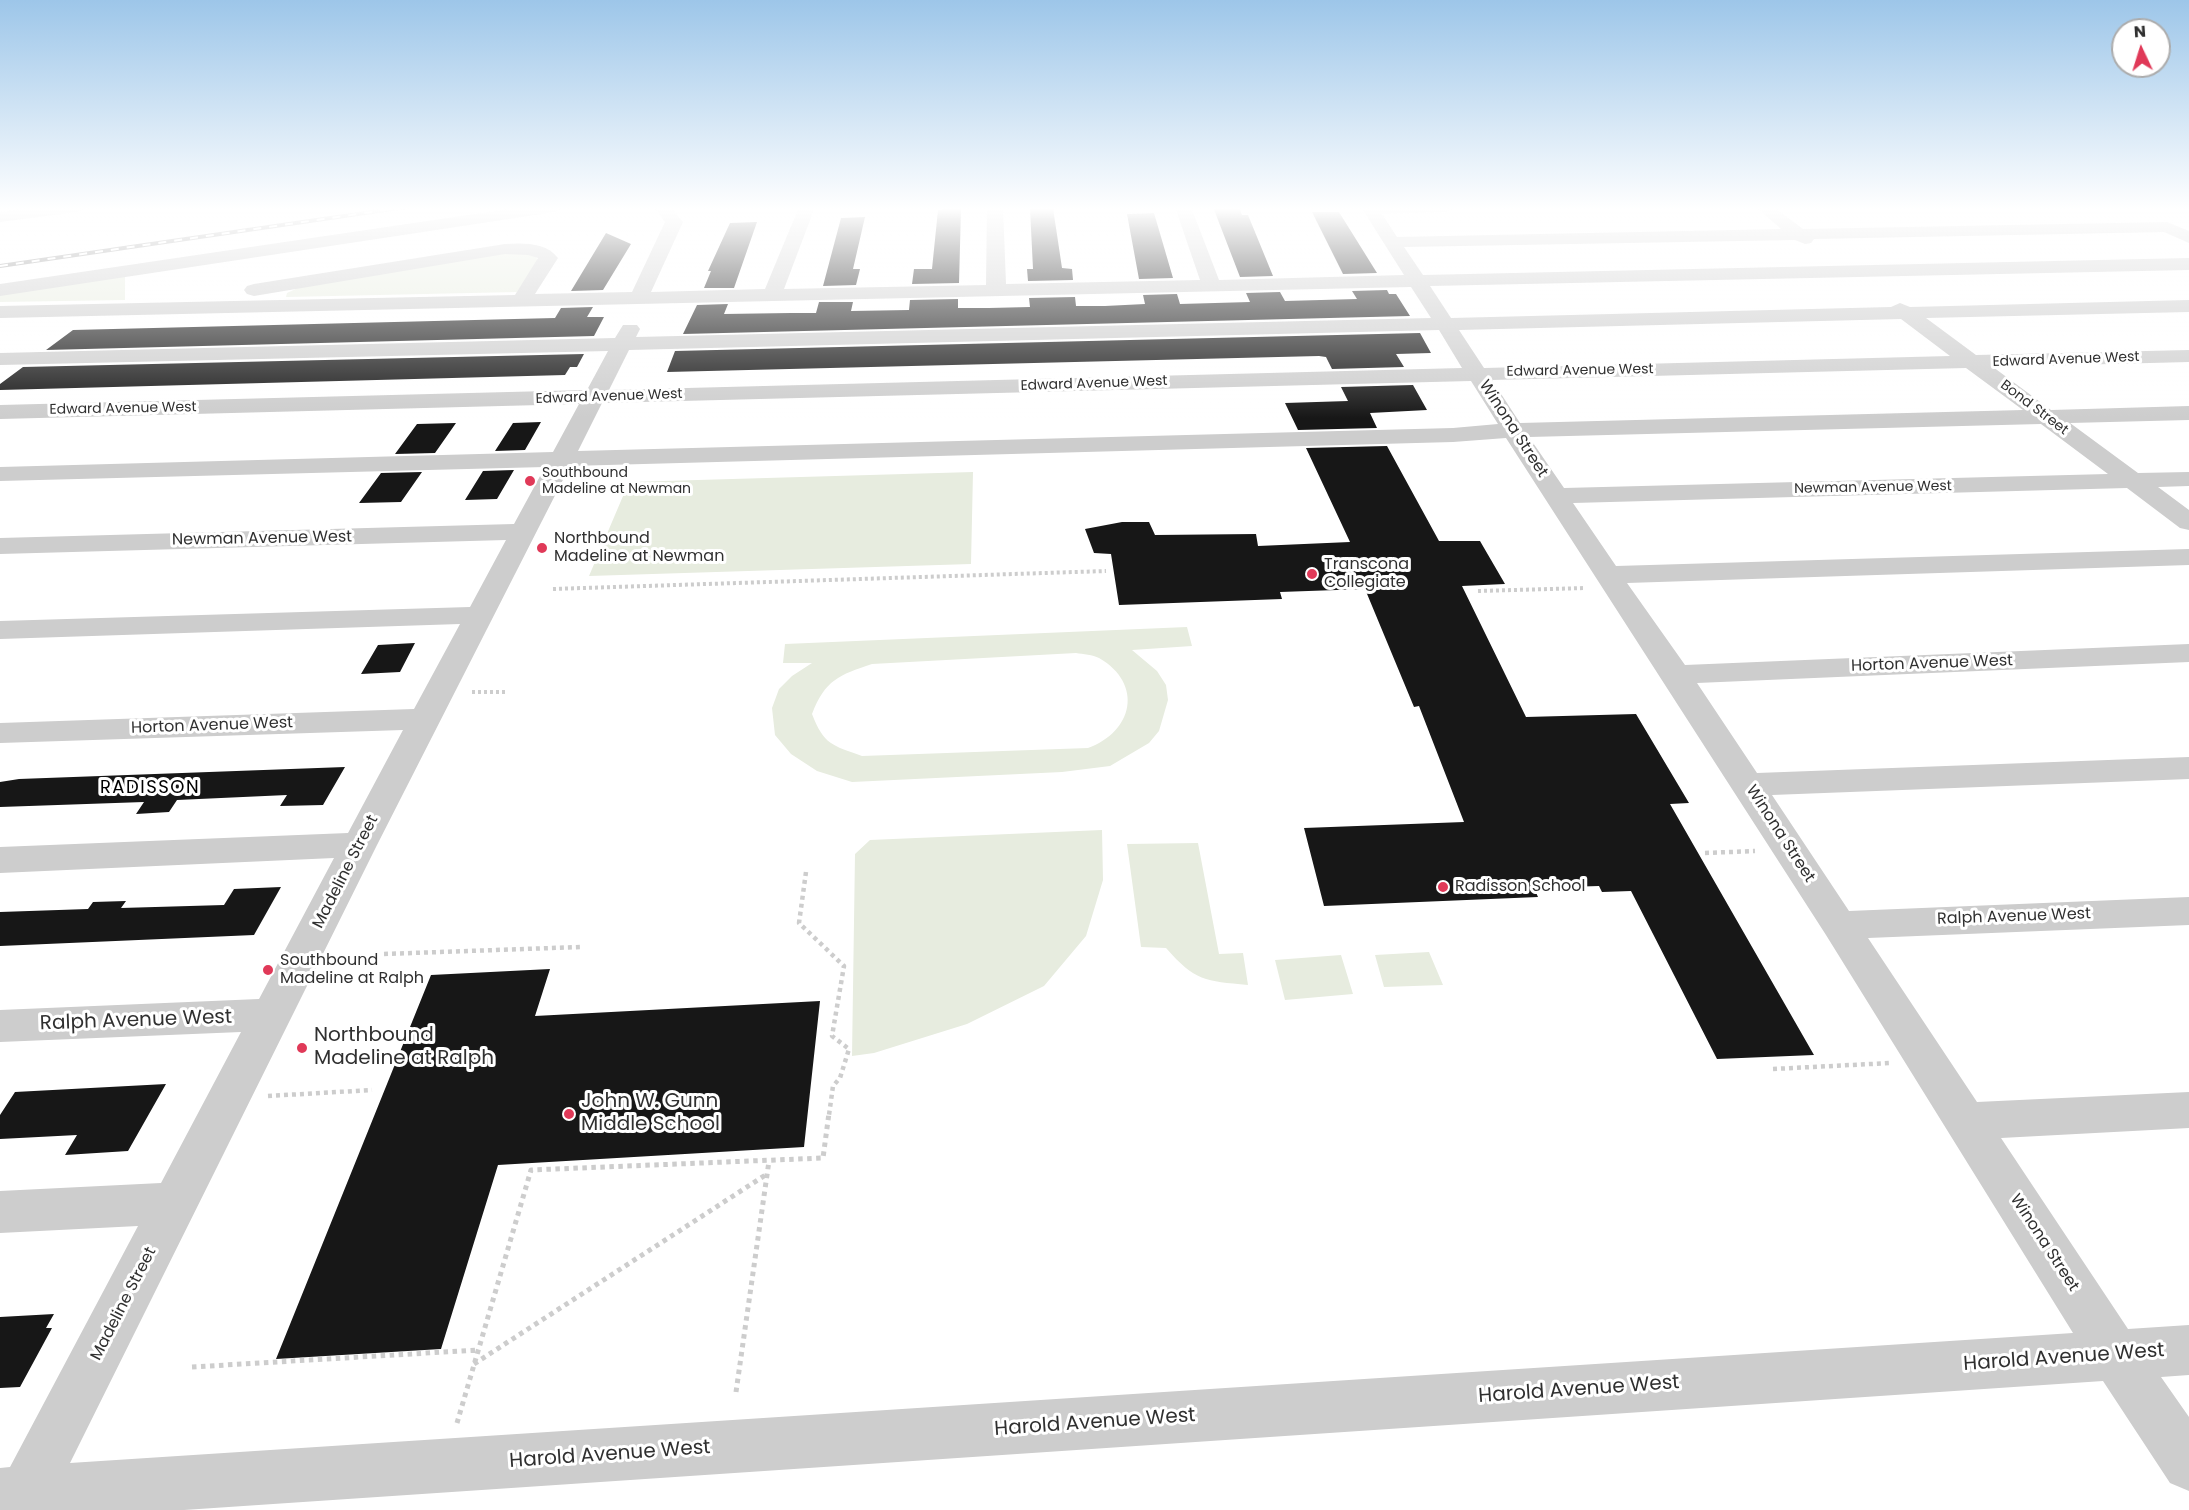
<!DOCTYPE html>
<html>
<head>
<meta charset="utf-8">
<style>
	body { margin:0 }
	#map { position:relative; width:2189px; height:1510px; overflow:hidden; background:#fff; font-family:Poppins,sans-serif }
	canvas { display:block }
	.north { position:absolute; left:2111px; top:18px; width:60px; height:60px; box-sizing:border-box; background:#fff; border:2px solid #acacac; border-radius:50%; rotate:356deg; font-size:16px; font-weight:700; line-height:24px; text-align:center; color:#303030 }
	.north::after { content:''; display:block; margin:auto; width:21px; height:27px; background:#e03958; clip-path:polygon(50% 0,100% 100%,50% 72%,0 100%) }
</style>
</head>
<body>
<div id="map">
<canvas width="2189" height="1510"></canvas>
<div class="north">N</div>
</div>
<script>
const g = document.querySelector('canvas').getContext('2d');
g.lineJoin = 'round';
function paint(path, color) {
  g.fillStyle = color;
  g.fill(path, 'evenodd');
}
function strokePath(path, color, width, dash) {
  g.strokeStyle = color;
  g.lineWidth = width;
  g.lineCap = dash ? 'butt' : 'round';
  g.setLineDash(dash || []);
  g.stroke(path);
}
function label(font, color, halo, rows, align = 'center') {
  g.font = font + ' Poppins,sans-serif';
  g.lineWidth = 6;
  g.setLineDash([]);
  g.textBaseline = 'middle';
  g.strokeStyle = halo;
  g.fillStyle = color;
  for (const [text, x, y, turn = 0] of rows) {
    g.save();
    g.translate(x, y);
    g.rotate((+turn || 0) * Math.PI / 180);
    g.textAlign = isNaN(turn) ? turn : align;
    if (halo) g.strokeText(text, 0, 0);
    g.fillText(text, 0, 0);
    g.restore();
  }
}
paint(new Path2D(`
	M498,254H526L536,257L538,261L517,292L286,297L287,293L302,286Z
	M125,276V300L0,302V295Z
	M973,472L971,564L589,576L629,482Z
	M1187,627L1192,646L1132,650L1157,671L1166,685L1168,700L1159,731L1149,743L1110,766L1062,772L852,782L817,771L791,754L775,735L772,708L779,689L792,676L812,663H783L785,644ZM1076,653C1083,654 1093,655 1099,658C1144,684 1133,732 1088,748L862,756C832,745 824,745 812,714C825,680 839,675 872,664Z
	M1102,830L1103,880L1086,936L1044,986L967,1024L874,1053L852,1056L855,854L870,840Z
	M1198,843L1219,954L1243,953L1248,985C1205,981 1195,981 1166,948L1141,947L1127,844Z
	M1429,952L1443,985L1384,987L1375,955Z
	M1341,955L1353,994L1285,1000L1275,960Z`), '#e7ecdf');
paint(new Path2D(`
	M1213,207H1239L1242,215H1248L1273,276L1240,277Z
	M1030,208H1053L1062,268L1072,269L1073,280L1028,281L1027,269H1033Z
	M961,209L959,283L912,284L914,269H932L938,210Z
	M1312,212H1339L1377,273L1343,274Z
	M1154,213L1173,278L1139,279L1127,214Z
	M865,217L853,269H860L856,285L823,286L841,218Z
	M757,222L734,288H704L711,271H708L730,223Z
	M606,233L631,244L603,290L571,291Z
	M1387,290L1389,294H1396L1410,316L683,334L697,305L728,304L724,314L791,313H816L819,302H853L851,311L909,310L910,300L958,299V308H989L1030,307L1029,298L1075,297L1076,306H1105L1145,304L1143,295L1177,294L1180,304L1250,302L1246,293L1280,292L1285,301L1357,299L1352,291Z
	M593,307L587,317H604L594,336L46,350L73,330L555,318L561,308Z
	M1420,333L1431,353L1396,354L1404,367L1332,369L1326,357L1319,356L667,372L675,351Z
	M584,354L577,367H570L565,375L0,390V384L23,367Z
	M1413,385L1427,410L1370,413L1377,428L1298,430L1285,403L1348,401L1341,387Z
	M541,422L525,450L495,451L513,423Z
	M456,423L435,453L395,454L417,424Z
	M1387,446L1439,541H1480L1505,584L1462,586L1526,717L1636,714L1689,803L1670,804L1814,1055L1717,1059L1631,891L1602,892L1599,886L1534,888L1538,897L1324,906L1304,828L1464,822L1419,706L1414,707L1365,589L1280,592L1282,599L1119,605L1111,554L1094,553L1085,529L1122,522H1149L1155,535L1256,534L1258,546L1350,542L1306,448Z
	M514,470L497,499L465,500L483,471Z
	M422,472L401,502L359,503L381,473Z
	M415,643L400,672L361,674L378,645Z
	M345,767L323,805L280,806L287,795L177,800L169,812L136,814L144,802L0,807V782L19,779Z
	M281,887L254,935L0,946V912L88,909L93,902L126,901L121,908L224,905L234,889Z
	M550,969L535,1016L820,1001L804,1147L498,1165L441,1349L276,1359L431,975Z
	M166,1084L128,1151L65,1155L77,1135L0,1139V1115L15,1092Z
	M54,1314L46,1328H52L20,1387L0,1388V1317Z`), '#171717');
strokePath(new Path2D(`
	M553,589L1106,571
	M1478,591L1585,588
	M472,692H505`), '#cdcdcd', 4, [3, 3]);
strokePath(new Path2D(`
	M1705,853L1755,851
	M806,872L799,923L844,966L832,1036L849,1049L840,1078L833,1086L829,1115
	M384,954L580,947
	M1773,1069L1890,1063
	M268,1096L372,1090`), '#cdcdcd', 4.5, [4, 4]);
strokePath(new Path2D(`
	M474,1364L767,1174
	M192,1367L478,1350
	M736,1392L769,1161
	M457,1423L531,1170L823,1158L829,1113`), '#cdcdcd', 5, [4.5, 4.5]);
paint(new Path2D(`
	M39,207H86L78,212L0,222V212Z
	M522,207H563L555,212L0,296V284Z
	M654,207H671L683,222L651,292L765,289L799,207H815L784,289L986,285L987,207H1003L1006,284L1200,280L1175,207H1191L1219,280L1404,275L1361,207H1455L1447,212L1382,214L1397,237L1781,229L1756,207H1774L1803,229L2167,222L2189,231V243L2164,232L1814,239L1811,243L1805,244L1795,240L1404,247L1423,275L2189,258V270L1430,286L1451,318L1891,307L1900,303L1910,307L2189,300V312L1926,318L1976,355L2189,350V362L1993,367L2051,410L2189,406V420L2070,423L2138,473L2189,472V486L2158,487L2189,510V530L2180,528L2127,488L1573,503L1616,566L2189,549V565L1627,583L1685,665L2189,644V662L1697,683L1757,773L2189,757V779L1772,795L1849,911L2189,897V925L1868,938L1977,1102L2189,1092V1128L2001,1138L2128,1329L2189,1325V1375L2161,1377L2189,1417V1491L2170,1483L2103,1381L184,1510H0V1468L10,1467L138,1226L0,1233V1191L161,1183L241,1032L0,1042V1010L259,999L334,858L0,873V847L348,833L403,730L0,743V723L414,709L460,624L0,639V621L470,607L506,540L0,554V538L514,524L545,467L0,481V467L553,452L579,404L0,419V405L587,390L608,351L0,365V353L615,338L623,325H637L640,329L636,337L1431,318L1411,287L0,318V306L515,295L538,258L528,255L505,254L254,296L247,294L244,290L247,286L254,284L505,244C523,243 546,242 558,258L535,294L632,292L665,222ZM1901,319L1950,356L1484,368L1459,330ZM1439,330L1462,368L609,390L629,350ZM1966,368L2023,410L1520,423L1492,380ZM1471,381L1498,424L1453,428L578,451L602,403ZM2041,424L2108,474L1564,488L1529,437ZM1506,438L1826,935L2073,1333L70,1463L377,845L570,466L1453,442Z`), '#cdcdcd');
const rail = new Path2D(`
	M0,266L406,207`);
strokePath(rail, '#858585', 4);
strokePath(rail, '#fff', 2, [8]);
const sky = g.createLinearGradient(0, 0, 0, 418);
sky.addColorStop(0, '#9dc6e9');
sky.addColorStop(0.5, '#fff');
sky.addColorStop(1, '#ffffff00');
g.fillStyle = sky;
g.fillRect(0, 0, 2189, 418);
for (const [x, y, r, color] of [
	[530,481,6,"#e03958"],
	[542,548,6,"#e03958"],
	[1312,574,6,"#e03958"],
	[1443,887,6,"#e03958"],
	[268,970,6,"#e03958"],
	[302,1048,6,"#e03958"],
	[569,1114,6,"#e03958"]
]) {
  const dot = new Path2D();
  dot.arc(x, y, r, 0, 2 * Math.PI);
  g.fillStyle = color;
  g.fill(dot);
  strokePath(dot, '#fff', 2);
}
label('14px', '#303030', '#fff', [
	["Edward Avenue West",2066,360,-2],
	["Edward Avenue West",1580,371,-1],
	["Edward Avenue West",1094,384,-2],
	["Edward Avenue West",609,397,-2],
	["Bond Street",2034,408,37],
	["Edward Avenue West",123,409,-1],
	["Newman Avenue West",1873,488,-1]
]);
label('14px', '#303030', '#fff', [
	["Southbound",542,473],
	["Madeline at Newman",542,489]
], 'left');
label('16px', '#303030', '#fff', [
	["Winona Street",1513,429,57],
	["Newman Avenue West",262,539,-1],
	["Horton Avenue West",1932,664,-2],
	["Horton Avenue West",212,726,-2],
	["Winona Street",1780,834,57],
	["Madeline Street",346,872,-63],
	["Ralph Avenue West",2014,917,-2],
	["Winona Street",2044,1243,57],
	["Madeline Street",124,1304,-63]
]);
label('16px', '#303030', '#fff', [
	["Northbound",554,539],
	["Madeline at Newman",554,557],
	["Transcona",1324,565],
	["Collegiate",1324,583],
	["Radisson School",1455,887],
	["Southbound",280,961],
	["Madeline at Ralph",280,979]
], 'left');
g.letterSpacing = '1.5px';
label('18px', '#000', '#fff', [
	["RADISSON",150,788]
]);
g.letterSpacing = '0px';
label('20px', '#303030', '#fff', [
	["Ralph Avenue West",136,1021,-2],
	["Harold Avenue West",2064,1358,-4],
	["Harold Avenue West",1579,1390,-4],
	["Harold Avenue West",1095,1423,-4],
	["Harold Avenue West",610,1455,-4]
]);
label('20px', '#303030', '#fff', [
	["Northbound",314,1036],
	["Madeline at Ralph",314,1059],
	["John W. Gunn",581,1102],
	["Middle School",581,1125]
], 'left');
</script>
</body>
</html>
